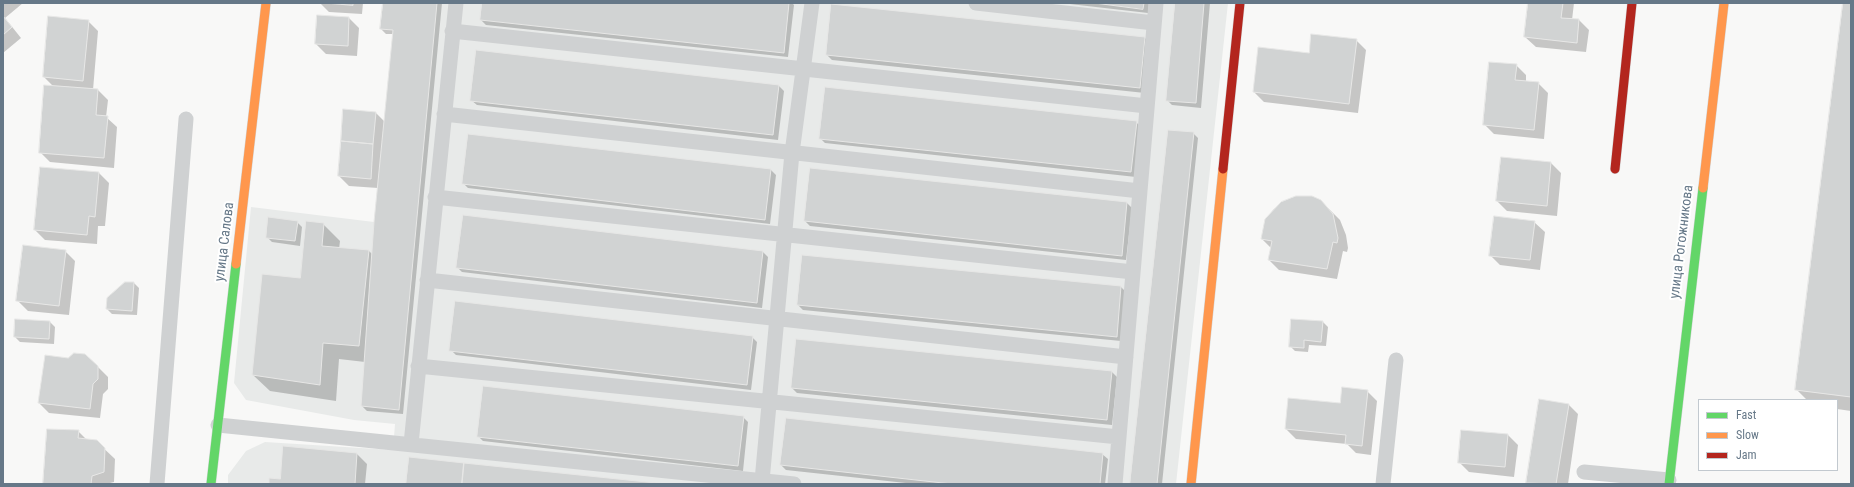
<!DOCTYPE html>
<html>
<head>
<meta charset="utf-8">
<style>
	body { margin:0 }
	#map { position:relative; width:1854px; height:487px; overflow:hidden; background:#f8f8f7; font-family:"Roboto Condensed",sans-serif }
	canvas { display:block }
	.frame { position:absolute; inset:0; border:4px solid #667888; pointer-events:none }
	.legend { position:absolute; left:1698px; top:399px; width:140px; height:72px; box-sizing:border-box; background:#fff; border:1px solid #c2c9cf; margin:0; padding:5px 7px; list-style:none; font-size:12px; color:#667888 }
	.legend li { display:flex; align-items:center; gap:8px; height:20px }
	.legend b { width:20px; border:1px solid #c2c9cf }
</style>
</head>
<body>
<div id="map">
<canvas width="1854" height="487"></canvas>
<div class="frame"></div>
<ul class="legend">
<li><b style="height:5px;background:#63d668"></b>Fast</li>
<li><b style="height:5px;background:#ff974d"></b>Slow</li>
<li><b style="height:5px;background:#b3261e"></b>Jam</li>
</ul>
</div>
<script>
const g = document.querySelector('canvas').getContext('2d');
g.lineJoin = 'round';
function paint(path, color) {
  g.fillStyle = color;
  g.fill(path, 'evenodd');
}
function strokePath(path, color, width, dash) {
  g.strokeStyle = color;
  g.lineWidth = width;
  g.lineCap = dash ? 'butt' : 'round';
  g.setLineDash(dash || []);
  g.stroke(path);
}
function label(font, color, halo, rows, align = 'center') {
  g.font = font + ' "Roboto Condensed",sans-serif';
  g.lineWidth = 4;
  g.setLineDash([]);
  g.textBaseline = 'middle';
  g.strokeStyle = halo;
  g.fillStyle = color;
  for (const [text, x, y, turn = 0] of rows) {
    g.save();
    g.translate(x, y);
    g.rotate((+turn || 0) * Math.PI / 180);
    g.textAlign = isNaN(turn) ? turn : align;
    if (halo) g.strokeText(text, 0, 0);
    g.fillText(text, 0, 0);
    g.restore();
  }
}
paint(new Path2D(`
	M383,3H1228L1176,484H228V475L246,451L265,442L393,450L395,424L354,420L246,400L234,383L251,207L374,222L393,30Z`), '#e8eae9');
paint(new Path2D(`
	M3,3H23L5,18L21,38L3,53Z
	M320,3H363L362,14L329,12Z
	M384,3H442L403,414L367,411L362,406L365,362L339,359L336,401L270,391L253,375L301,279L323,224L340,241L339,249L369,251L373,255L378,188L349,186L339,176L375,112L385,122L394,34H386L381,29Z
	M483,3H792L794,5L788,57L486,25L481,20Z
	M1061,3H1149L1148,13Z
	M1176,3H1210L1201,108L1172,105L1167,100Z
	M1529,3H1574L1572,20H1579L1589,30L1586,52L1536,47L1525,37Z
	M1844,3H1851V411L1837,409V400H1807L1796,389Z
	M349,18L359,28L357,56L326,54L316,44Z
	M88,21L98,31L93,90H98L108,100L106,117L117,127L114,168L50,162L40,152L54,87L44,77Z
	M1145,38L1150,43L1145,93L832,60L827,55Z
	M1356,40L1366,50L1358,113L1264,102L1254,92L1310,54Z
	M1516,65L1526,75V82L1538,83L1548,93L1544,139L1494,134L1484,124Z
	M779,86L784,91L778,140L477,105L471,100Z
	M1136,122L1141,127L1136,177L825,143L820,138Z
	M1193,133L1198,138L1162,484H1131Z
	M1502,158L1551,163L1561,173L1557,216L1507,211L1497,201Z
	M810,169L1127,203L1132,208L1126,260L810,226L805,221Z
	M771,170L776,175L770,224L468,188L463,183Z
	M99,173L109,183L105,226H98L97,244L45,240L35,230Z
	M1296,197L1320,200L1340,220L1346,235L1348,248L1347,252L1343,251L1337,279L1279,270L1269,260L1271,248L1262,239L1266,219L1274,209L1289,199Z
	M297,222L302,227L300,246L272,242L267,237Z
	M1534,222L1545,232L1540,270L1500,265L1490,255Z
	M65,251L75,261L69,315L28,311L18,301Z
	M763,252L768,257L762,308L462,272L457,267Z
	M125,283H134L139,288L137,315L112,314L107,309Z
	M1121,287L1126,292L1121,341L803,310L798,305Z
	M50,322L55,327L54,344L20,342L15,337Z
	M1323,322L1328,327L1326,346L1309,345L1308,352L1295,351L1290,346Z
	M752,337L757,342L751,390L456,355L451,350Z
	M797,340L1112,372L1117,377L1112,425L797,393L792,388Z
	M98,367L108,377V389L103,394L100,418L49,413L39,403Z
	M1367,391L1377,401L1371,455L1356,453L1347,444L1296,439L1286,429Z
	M1540,400L1568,404L1578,414L1568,484L1527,483Z
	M743,417L748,422L743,471L483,441L478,436Z
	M78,431L87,440L96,441L115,459L114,482L106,484H44Z
	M1508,435L1518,445L1514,477L1469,472L1459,462Z
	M284,447L357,454L367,464L365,484H270L281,480Z
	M1102,454L1108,459L1105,484H915L786,470L781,465Z`), '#0003');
const building = new Path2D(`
	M326,3H353V5Z
	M383,3H437L399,410L361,406L374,222L393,30L380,29Z
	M482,3H789L784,53L480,20Z
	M1095,3H1144L1143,9Z
	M1175,3H1204L1196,103L1166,101Z
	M1528,3H1563L1561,18L1579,19L1577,43L1524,37Z
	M1843,3H1851V397L1795,390Z
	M831,4L1145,37L1140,88L826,55Z
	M317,15L349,17L348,46L315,44Z
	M3,16L12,27L3,35Z
	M48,16L89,20L83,81L43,77Z
	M1311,34L1357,39L1349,104L1253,92L1258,47L1309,53Z
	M476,50L779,85L773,135L470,101Z
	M1489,62L1517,64L1515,80L1539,82L1534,130L1483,125Z
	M44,85L98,89L96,115L108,116L104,158L39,153Z
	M825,87L1137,121L1131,172L819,139Z
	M343,109L376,112L373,144L341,141Z
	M1168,130L1194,132L1157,484H1130Z
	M468,134L771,169L765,220L462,184Z
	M341,141L373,144L371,179L338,176Z
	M1501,157L1551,162L1547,206L1496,201Z
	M40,167L99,172L95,217L89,216L87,235L34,230Z
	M810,168L1127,202L1122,256L804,221Z
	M1296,196H1312L1321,200L1333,214L1338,238L1337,243L1333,242L1327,269L1268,260L1272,241L1261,239L1265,219L1281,202Z
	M463,215L763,251L757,303L456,268Z
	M1494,216L1535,221L1530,260L1489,256Z
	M268,217L298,221L295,241L266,238Z
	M306,221L324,223L322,246L369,250L359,346L323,343L320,385L252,375L262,274L300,278Z
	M23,245L66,250L59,306L16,301Z
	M802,255L1121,286L1117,337L797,305Z
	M125,282H134L132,311L106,309L107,298Z
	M455,301L753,336L747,385L449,351Z
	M15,319L50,321L49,339L14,337Z
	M1291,319L1323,321L1321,342L1304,340V348L1289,347Z
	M796,339L1112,371L1107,420L791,388Z
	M74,353L85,354L98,366V379L93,384L90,409L38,403L45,355L68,358Z
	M483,386L744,416L738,466L477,437Z
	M1342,387L1368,390L1362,446L1345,444L1346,435L1285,429L1288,398L1340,403Z
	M1539,399L1569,404L1556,484L1526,483Z
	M786,418L1103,453L1100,484H952L780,465Z
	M47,429L79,430L78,438L97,440L105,448L104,472L92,476L91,484H43Z
	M1461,430L1508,434L1505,467L1458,463Z
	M283,446L357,453L355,484H269V478L280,479Z
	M409,457L464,463L462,484H406Z
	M464,463L666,484H462Z`);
paint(building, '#d1d3d3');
strokePath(building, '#e7e7e6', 1);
const fast = new Path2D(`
	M211,484L236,264
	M1669,484L1703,188`);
const slow = new Path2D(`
	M1703,188L1724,3
	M236,264L266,3
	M1191,484L1223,169`);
const jam = new Path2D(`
	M1223,169L1240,3
	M1615,169L1632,3`);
strokePath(fast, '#d3d5d6', 10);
strokePath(slow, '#d3d5d6', 10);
strokePath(jam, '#d3d5d6', 10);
strokePath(new Path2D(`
	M976,3L1154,23
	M452,31L1147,106
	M444,114L1140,191
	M435,197L1133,272
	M427,280L1126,357
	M418,366L1119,437
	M218,425L794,484
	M411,444L456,3
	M1584,472L1669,480
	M762,481L792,153L812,3
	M157,484L186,119
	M1115,484L1156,3
	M1383,484L1396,360`), '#cfd1d2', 15);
strokePath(fast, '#63d668', 9);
strokePath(slow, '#ff974d', 9);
strokePath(jam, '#b3261e', 9);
label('14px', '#667888', '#fff', [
	["улица Салова",225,242,-83],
	["улица Рогожникова",1682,242,-83]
]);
</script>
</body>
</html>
